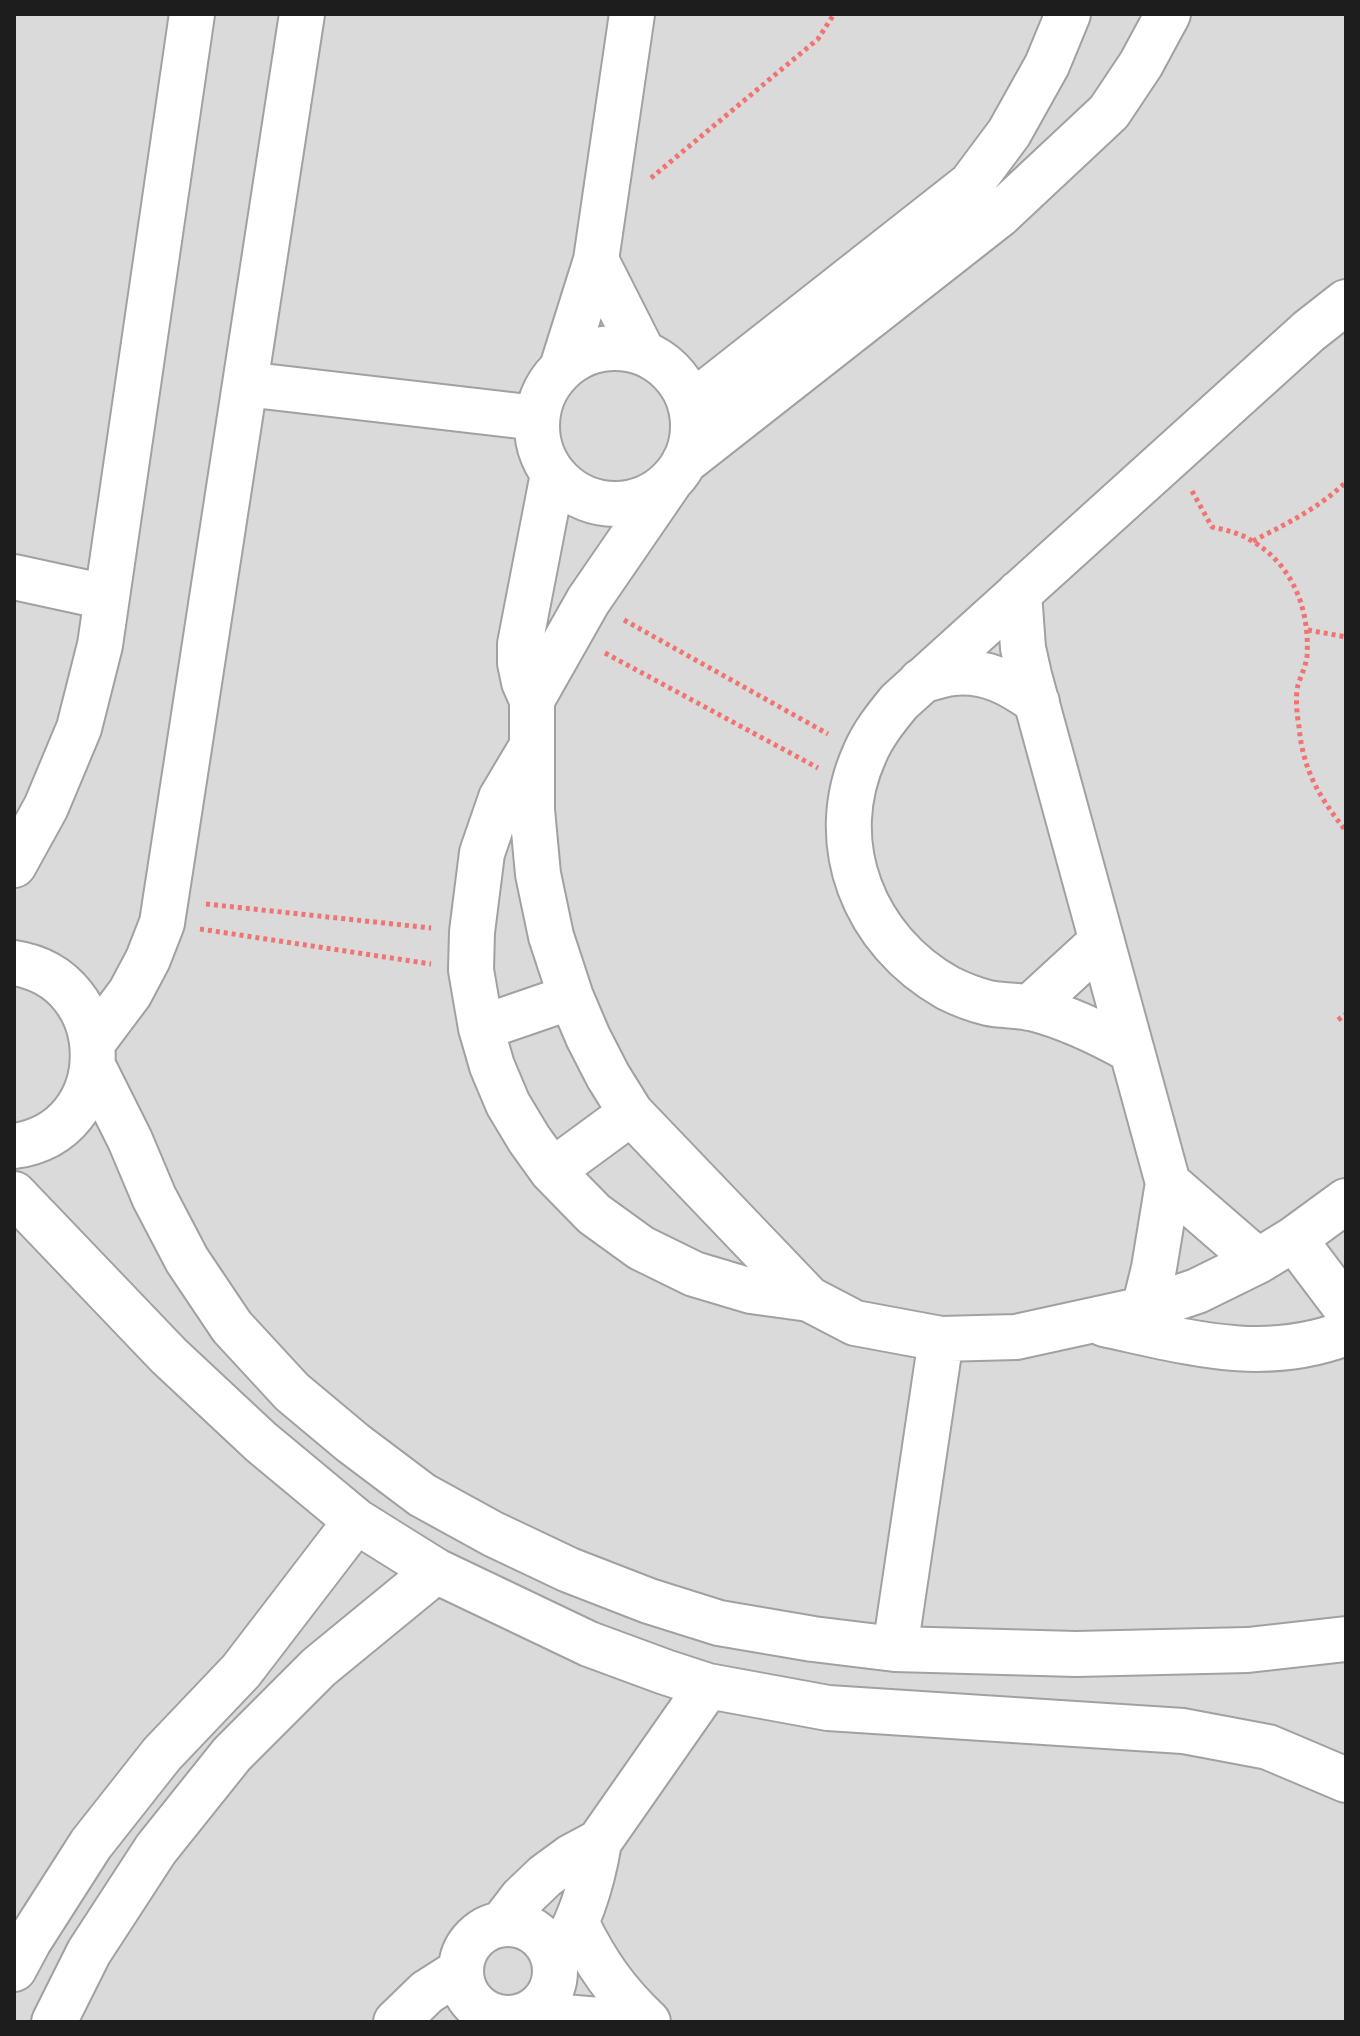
<!DOCTYPE html>
<html>
<head>
<meta charset="utf-8">
<style>
	body { margin:0 }
	#map { position:relative; width:1360px; height:2036px; overflow:hidden; background:#ede9e3; font-family:"Fira Sans",sans-serif }
	canvas { display:block }
	.frame { position:absolute; inset:0; border:16px solid #1d1d1d; pointer-events:none }
</style>
</head>
<body>
<div id="map">
<canvas width="1360" height="2036"></canvas>
<div class="frame"></div>
</div>
<script>
const g = document.querySelector('canvas').getContext('2d');
g.lineJoin = 'round';
function paint(path, color) {
  g.fillStyle = color;
  g.fill(path, 'evenodd');
}
function strokePath(path, color, width, dash) {
  g.strokeStyle = color;
  g.lineWidth = width;
  g.lineCap = dash ? 'butt' : 'round';
  g.setLineDash(dash || []);
  g.stroke(path);
}
paint(new Path2D(`
	M14,14H1346V2022H14Z`), '#dbdada');
const minor = new Path2D(`
	M596,260L643,353
	M537 426a78 78 0 1 1 156 0a78 78 0 1 1-156 0Z
	M562,368L596,260L632,14
	M245,384L537,418
	M690,405L971,184L1009,133L1047,65L1068,14
	M684,462L999,215L1109,112L1141,64L1168,14
	M553,474L520,644V663L524,682L532,700V810L538,874L551,936L571,997L588,1037L608,1076L631,1113L809,1299
	M14,577L106,597
	M1019,593L1023,648L1029,675L1168,1183L1154,1268L1144,1309
	M921,681C931,678 943,674 953,673C987,670 1010,683 1037,702
	M532,700L588,601L669,483
	M532,746L501,798L482,853L472,932L471,970L481,1028L492,1066L508,1104L529,1139L552,1171L594,1214L641,1248L694,1274L751,1291L809,1299L855,1323L941,1339L1016,1337L1144,1309L1197,1291L1258,1261L1294,1239L1346,1201
	M14,865L46,807L79,728L100,645L192,14
	M14,963C119,979 119,1132 14,1146
	M1029,1008L1102,941
	M481,1028L571,997
	M94,1041L130,993L148,959L162,923L302,14
	M1132,1051C1100,1033 1067,1017 1031,1008C1017,1005 1002,1006 988,1003C976,1000 960,994 948,988C864,941 824,843 865,753C873,734 886,718 899,702L1309,331L1346,302
	M94,1068L130,1140L154,1197L187,1260L232,1327L292,1392L353,1443L422,1495L493,1534L569,1570L649,1601L719,1623L813,1639L895,1649L1076,1654L1248,1650L1346,1639
	M552,1171L631,1113
	M1168,1183L1258,1261
	M14,1194L169,1356L261,1442L356,1521L436,1571L589,1644L665,1672L708,1686L828,1708L1183,1731L1268,1747L1346,1780
	M1294,1239L1346,1308
	M1104,1324C1188,1342 1262,1365 1346,1333
	M895,1649L941,1339
	M502,1924L522,1898L545,1876L571,1857L599,1842L708,1686
	M577,1924C596,1963 616,1992 648,2022
	M461 1971a47 47 0 1 1 94 0a47 47 0 1 1-94 0Z
	M555,1963C579,1925 592,1886 599,1842
	M14,1969L29,1941L91,1844L162,1754L241,1671L356,1521
	M518,2017H563L625,2022
	M54,2022L89,1952L156,1849L232,1754L319,1667L436,1571
	M396,2022L427,1992L460,1971`);
strokePath(minor, '#a1a1a1', 48);
strokePath(new Path2D(`
	M651,178L818,39L834,14
	M1192,491L1212,527C1226,530 1240,533 1252,541C1293,565 1310,610 1307,656C1306,666 1301,675 1298,685C1295,697 1297,715 1299,727C1303,771 1320,798 1346,831
	M1253,541C1286,524 1319,508 1346,482
	M624,620L828,734
	M1308,630L1346,637
	M605,653L818,768
	M206,904L431,928
	M200,929L431,964
	M1338,1020L1346,1014`), '#f07471', 5, [4, 4]);
strokePath(minor, '#fff', 44);
</script>
</body>
</html>
